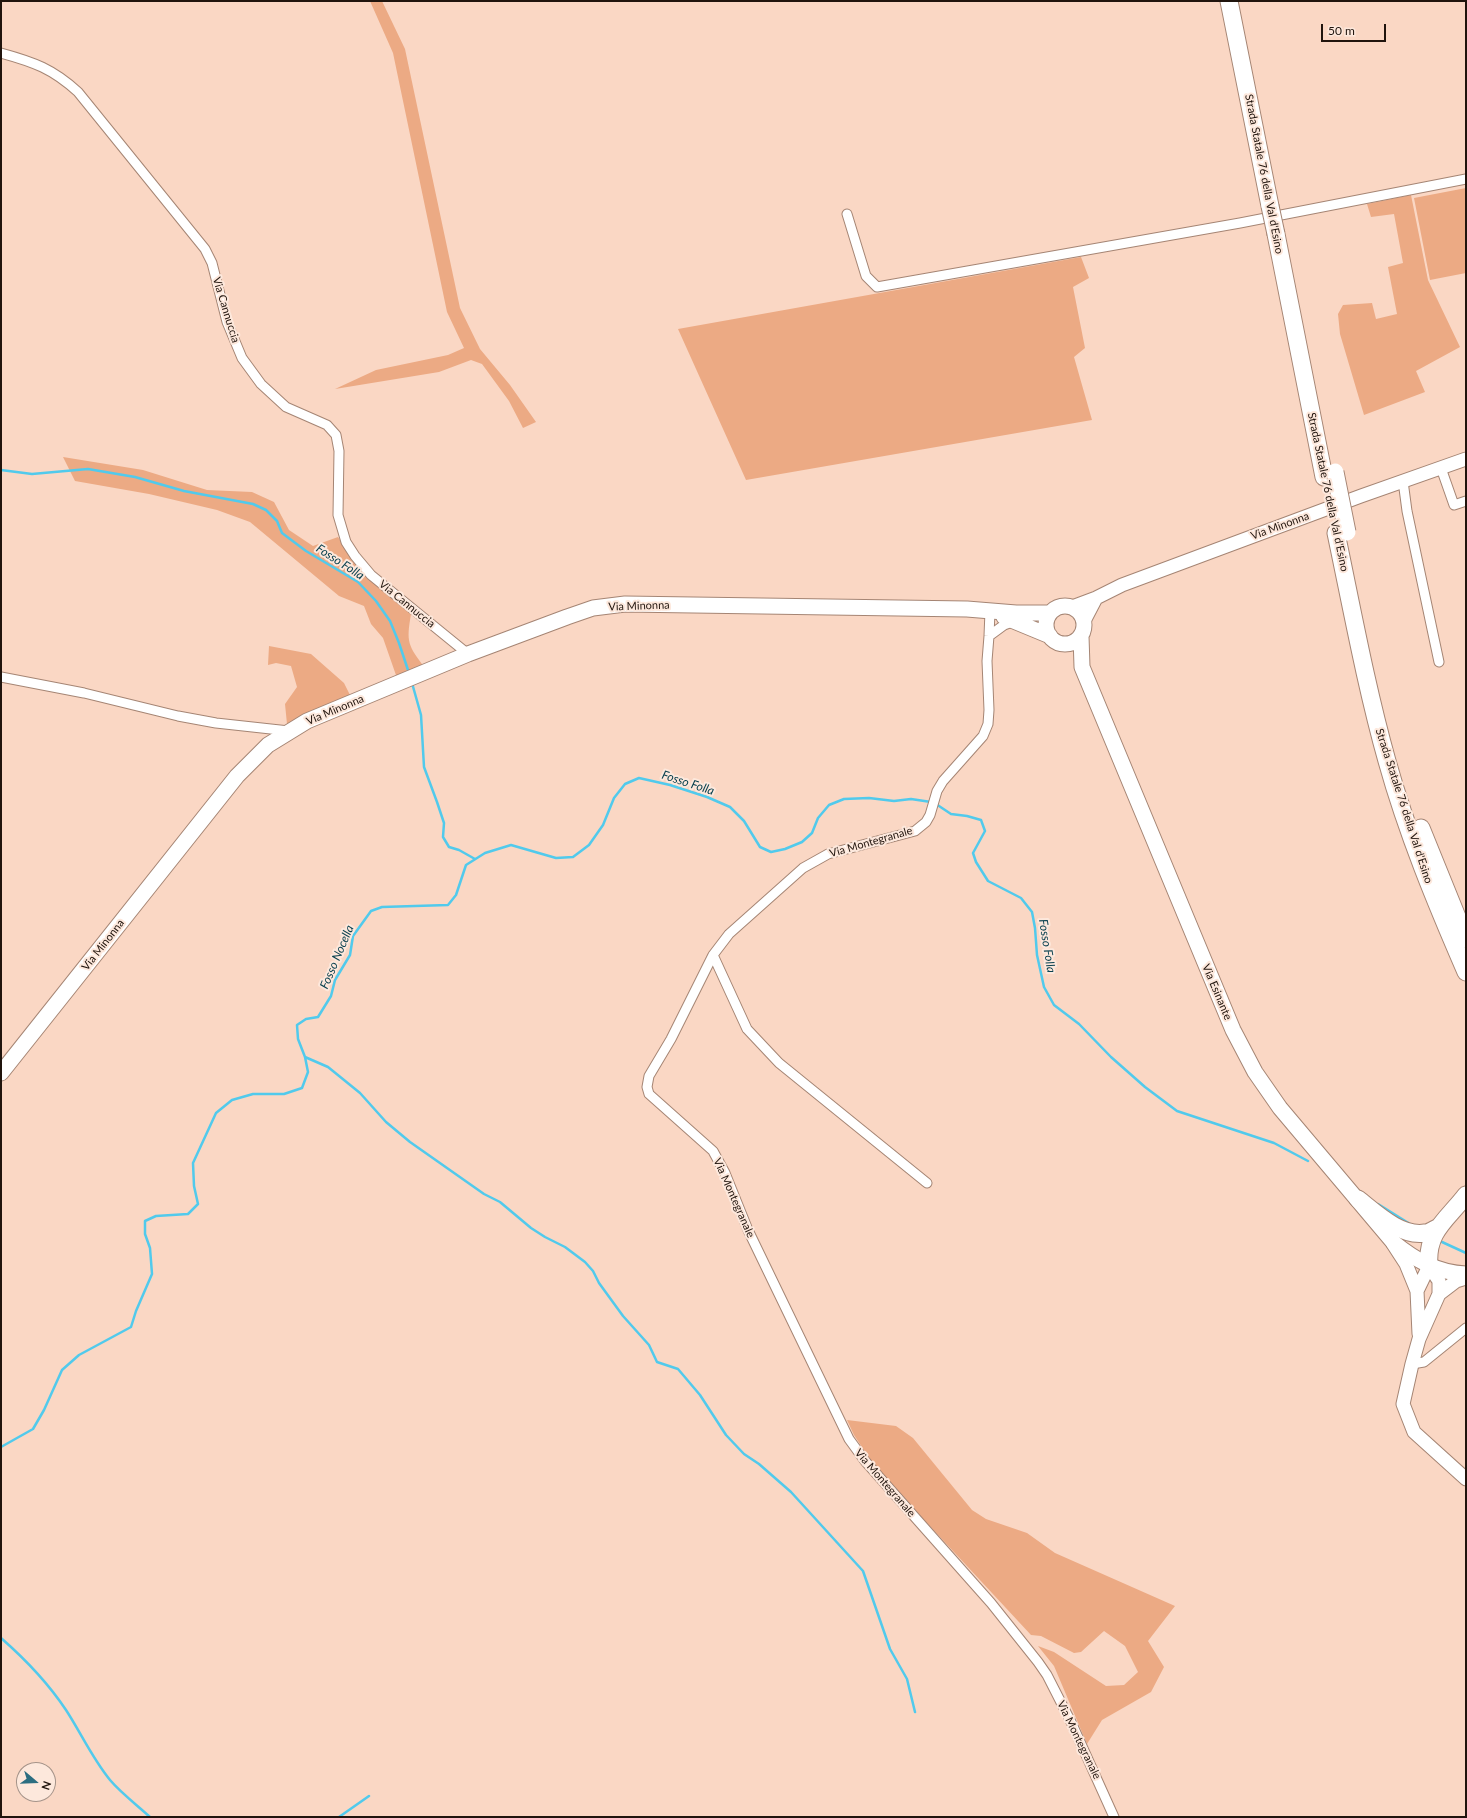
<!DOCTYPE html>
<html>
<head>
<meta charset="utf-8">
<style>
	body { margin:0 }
	#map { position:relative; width:1467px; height:1818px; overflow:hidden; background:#fad7c4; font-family:Lato,sans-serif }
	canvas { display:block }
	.frame { position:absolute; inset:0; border:2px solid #20140d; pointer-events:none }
	.north { position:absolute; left:16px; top:1762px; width:40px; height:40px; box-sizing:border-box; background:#fde8dc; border:1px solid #a59389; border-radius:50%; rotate:109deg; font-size:11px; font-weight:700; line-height:16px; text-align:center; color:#20140d }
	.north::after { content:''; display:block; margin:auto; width:14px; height:18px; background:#2c6e81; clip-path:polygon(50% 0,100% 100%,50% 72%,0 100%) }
	.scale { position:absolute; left:1321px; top:24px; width:65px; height:18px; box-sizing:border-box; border:2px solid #20140d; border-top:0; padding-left:5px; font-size:12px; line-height:14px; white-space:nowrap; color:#20140d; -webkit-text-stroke:3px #fde8dc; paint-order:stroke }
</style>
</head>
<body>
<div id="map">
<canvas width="1467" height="1818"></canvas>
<div class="frame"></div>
<div class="north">N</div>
<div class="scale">50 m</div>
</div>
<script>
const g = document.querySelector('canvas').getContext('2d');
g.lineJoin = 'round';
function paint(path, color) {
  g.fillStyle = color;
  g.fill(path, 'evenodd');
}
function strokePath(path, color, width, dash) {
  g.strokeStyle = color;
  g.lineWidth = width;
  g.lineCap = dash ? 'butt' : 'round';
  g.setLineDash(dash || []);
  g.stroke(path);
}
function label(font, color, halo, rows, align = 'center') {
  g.font = font + ' Lato,sans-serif';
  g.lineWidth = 4;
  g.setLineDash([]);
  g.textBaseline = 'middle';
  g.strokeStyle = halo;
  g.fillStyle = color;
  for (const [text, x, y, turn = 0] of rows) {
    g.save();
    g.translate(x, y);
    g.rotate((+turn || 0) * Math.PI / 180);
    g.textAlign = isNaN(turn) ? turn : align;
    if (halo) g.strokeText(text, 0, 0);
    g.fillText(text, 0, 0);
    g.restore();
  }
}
paint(new Path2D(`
	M370,1H382L405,49L460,308L480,349L510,385L536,422L523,428L509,401L482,364L471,360L439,372L335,389L376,370L448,355L464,348L447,312L393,53Z
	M1466,188V273L1430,280L1414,198Z
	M1411,195L1428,280L1460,347L1416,371L1425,392L1364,415L1340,334L1338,314L1343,305L1372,303L1376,319L1397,314L1388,267L1403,263L1394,214L1371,217L1367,204Z
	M1081,257L1089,278L1073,287L1085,348L1074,357L1092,420L746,480L678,329Z
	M63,457L143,470L207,490L252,492L274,502L289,530L313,546L338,537L357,565L367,577L411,614C406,643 408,645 425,668L397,678L383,638L371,624L364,606L339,596L250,522L217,510L149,494L75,481Z
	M269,646L311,654L344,683L351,697L287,724L285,704L297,687L291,666L276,663L268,665Z
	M847,1420L896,1426L913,1438L972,1510L986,1519L1027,1533L1055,1553L1175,1606L1148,1641L1164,1667L1151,1692L1102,1720L1087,1744L1054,1666L1038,1646L1054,1652L1106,1686L1124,1685L1138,1672L1125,1646L1104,1631L1081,1652L1074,1653L1041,1636L1031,1635L875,1467L854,1435Z`), '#ecaa84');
strokePath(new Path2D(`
	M1,470L32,474L88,469L135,477L184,491L253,504L266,510L277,521L282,533L306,551L358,582L376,601L390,621L399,643L409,673
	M412,683L421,715L424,767L437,802L444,823L443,837L449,847L459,850L475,859
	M936,804L951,814L967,816L981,820L985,831L973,853L976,862L988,881L1021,898L1032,912L1035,928L1037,955L1044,987L1054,1005L1079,1024L1111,1057L1145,1087L1177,1111L1274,1143L1308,1161
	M305,1057L328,1067L360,1093L386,1122L410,1142L484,1194L500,1202L531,1228L545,1237L565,1247L585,1262L593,1271L599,1283L623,1316L649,1345L657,1362L678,1369L700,1395L726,1435L744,1454L759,1464L791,1492L863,1571L890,1649L907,1679L915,1712
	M1378,1204L1410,1224
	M1442,1242L1466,1253
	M1,1447L33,1429L44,1410L62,1370L79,1355L131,1327L136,1311L152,1274L150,1248L145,1234V1221L156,1216L188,1214L198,1204L194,1186L193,1163L216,1113L232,1100L253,1094H284L302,1088L308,1072L305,1057L298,1039L297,1025L306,1019L318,1017L331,996L335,980L350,955L353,936L371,911L382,907L448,905L456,895L466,865L485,853L511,845L556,858L573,857L589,845L603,825L614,798L625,784L639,778L670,785L707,797L730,807L744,821L760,847L771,852L785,849L802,842L812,833L818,818L829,805L844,799L869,798L894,801L911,799L931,802
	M1,1638C25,1659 48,1683 66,1710C81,1733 92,1758 110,1780C121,1793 137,1805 150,1817
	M339,1817L369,1796`), '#51caec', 2.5);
const street = new Path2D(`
	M1,53C34,62 53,69 78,92L205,249L212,263L227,322L242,358L261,384L286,407L327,425L336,435L339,451L338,515L346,542L355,556L371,575L468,654
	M847,214L866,276L877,287L1240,223L1466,179
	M1441,468L1454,505L1466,501
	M1403,481L1407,511L1439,662
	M990,611L989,636L987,661L989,710L988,724L983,736L943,781L937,791L930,815L926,822L915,831L828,854L803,868L729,934L713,955L671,1039L649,1076L647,1087L649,1094L713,1151L725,1173L748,1230L849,1439L865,1461L991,1603L1038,1662L1047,1675L1072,1724L1114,1817
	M989,636L1004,625L1015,621
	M1,677L84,693L178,716L216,723L289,731
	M713,955L747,1029L779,1063L927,1183
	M1412,1364L1424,1362L1466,1328`);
const secondary = new Path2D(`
	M1072,607L1096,598L1122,585L1361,496L1466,459
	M1084,621L1096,598
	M1393,1244L1406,1264L1417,1291L1419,1334
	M1417,1291L1429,1266L1439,1281V1294L1419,1339L1412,1364L1403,1404L1414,1432L1466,1479
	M1439,1294L1456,1281L1466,1278`);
const primary = new Path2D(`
	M1046 625a19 19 0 1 1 38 0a19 19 0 1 1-38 0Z
	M1004,617L1050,636
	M1081,636L1082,667L1233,1030L1255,1072L1280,1108L1393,1242C1414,1259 1437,1273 1466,1274
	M1,1073L237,776L268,745L307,721L468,654L567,617L593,608L625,604L967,609L1016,613H1050`);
const highway = new Path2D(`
	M1229,1L1270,206
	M1276,234L1324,477
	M1336,533C1352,609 1366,686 1387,761C1407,833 1436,903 1466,972
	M1421,828L1466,939
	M1358,1199C1376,1213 1400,1237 1425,1233C1429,1233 1433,1230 1437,1228
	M1429,1266C1426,1231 1447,1220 1466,1195`);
strokePath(street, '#a58574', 11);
strokePath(secondary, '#a58574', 15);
strokePath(primary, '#a58574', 17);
strokePath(highway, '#a58574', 19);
strokePath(street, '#fff', 9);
strokePath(secondary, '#fff', 13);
strokePath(primary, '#fff', 15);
strokePath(highway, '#fff', 17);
const highwayBridge = new Path2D(`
	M1270,206L1276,234
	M1335,472L1347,532`);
strokePath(highwayBridge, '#a58574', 19, []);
strokePath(highwayBridge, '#fff', 17);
label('11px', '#20140d', '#fde8dc', [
	["Strada Statale 76 della Val d'Esino",1264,174,79],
	["Via Cannuccia",226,310,73],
	["Strada Statale 76 della Val d'Esino",1328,492,78],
	["Via Minonna",1280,526,-20],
	["Via Cannuccia",407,604,39],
	["Via Minonna",639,606,-2],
	["Via Minonna",335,710,-23],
	["Strada Statale 76 della Val d'Esino",1404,806,72],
	["Via Montegranale",871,842,-16],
	["Via Minonna",103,945,-52],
	["Via Esinante",1217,992,67],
	["Via Montegranale",734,1198,66],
	["Via Montegranale",885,1483,49],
	["Via Montegranale",1079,1740,64]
]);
label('italic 12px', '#0a414f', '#fde8dc', [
	["Fosso Folla",340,562,33],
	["Fosso Folla",688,783,18],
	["Fosso Folla",1047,946,81],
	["Fosso Nocella",337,957,-67]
]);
</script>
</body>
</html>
